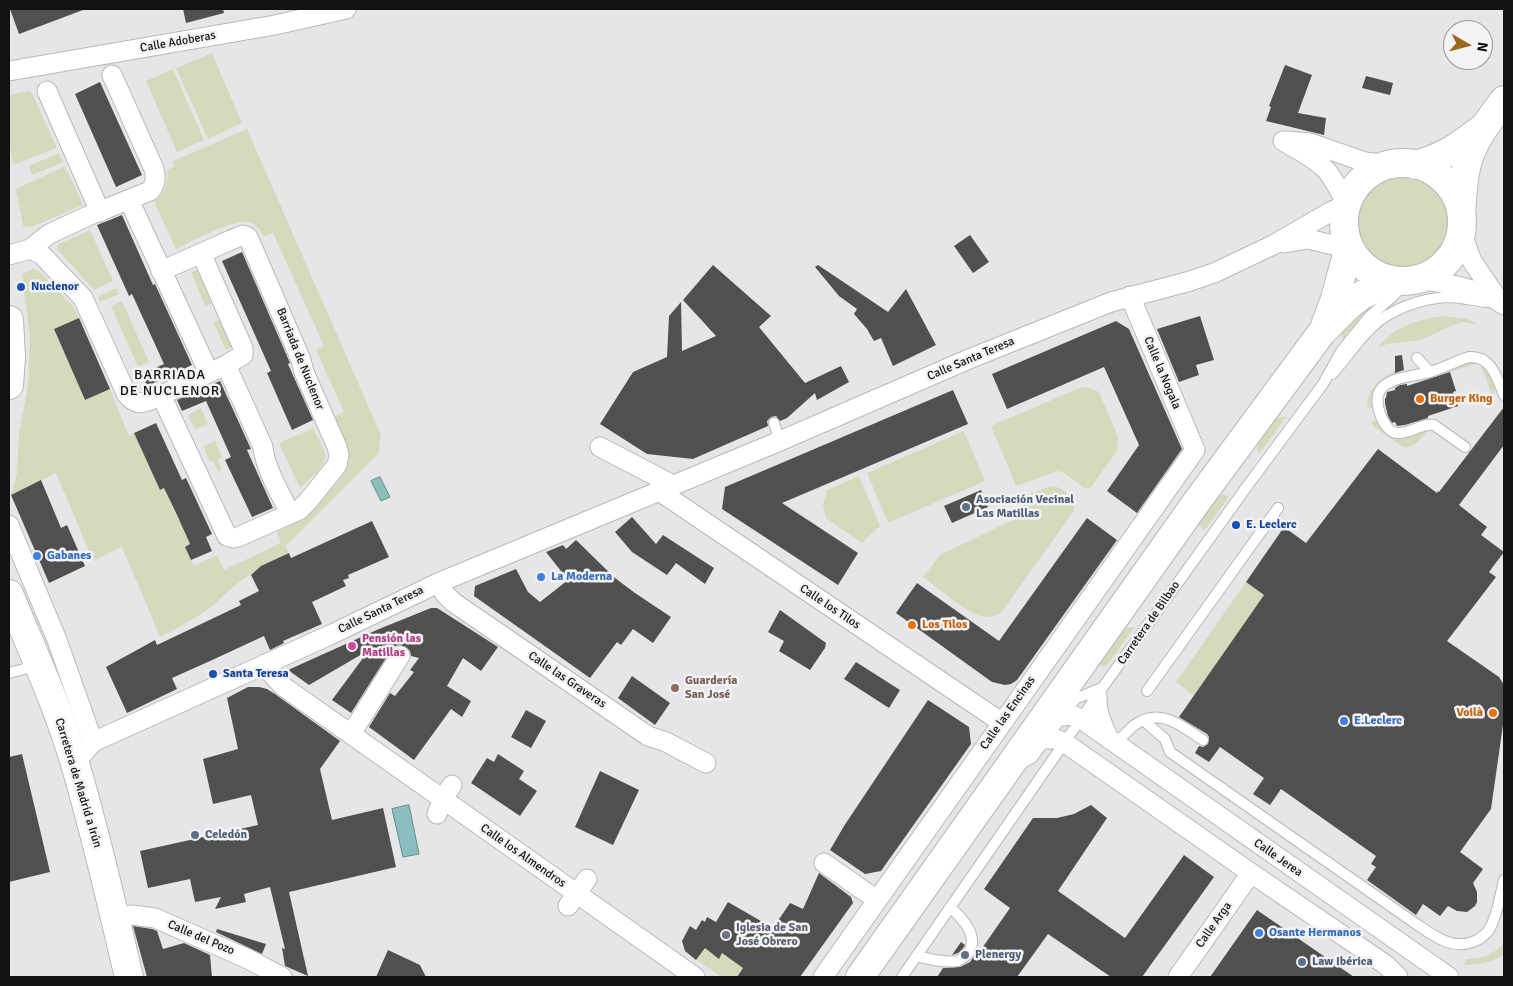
<!DOCTYPE html>
<html>
<head>
<meta charset="utf-8">
<style>
	body { margin:0 }
	#map { position:relative; width:1513px; height:986px; overflow:hidden; background:#e6e6e8; font-family:Signika,sans-serif }
	canvas { display:block }
	.frame { position:absolute; inset:0; border:10px solid #111112; pointer-events:none }
	.north { position:absolute; left:1443px; top:20px; width:50px; height:50px; box-sizing:border-box; background:#f3f3f6; border:1px solid #99999b; border-radius:50%; rotate:98deg; font-size:14px; font-weight:700; line-height:20px; text-align:center; color:#111112 }
	.north::after { content:''; display:block; margin:auto; width:18px; height:22px; background:#9b661e; clip-path:polygon(50% 0,100% 100%,50% 72%,0 100%) }
</style>
</head>
<body>
<div id="map">
<canvas width="1513" height="986"></canvas>
<div class="frame"></div>
<div class="north">N</div>
</div>
<script>
const g = document.querySelector('canvas').getContext('2d');
g.lineJoin = 'round';
function paint(path, color) {
  g.fillStyle = color;
  g.fill(path, 'evenodd');
}
function strokePath(path, color, width, dash) {
  g.strokeStyle = color;
  g.lineWidth = width;
  g.lineCap = dash ? 'butt' : 'round';
  g.setLineDash(dash || []);
  g.stroke(path);
}
function label(font, color, halo, rows, align = 'center') {
  g.font = font + ' Signika,sans-serif';
  g.lineWidth = 5;
  g.setLineDash([]);
  g.textBaseline = 'middle';
  g.strokeStyle = halo;
  g.fillStyle = color;
  for (const [text, x, y, turn = 0] of rows) {
    g.save();
    g.translate(x, y);
    g.rotate((+turn || 0) * Math.PI / 180);
    g.textAlign = isNaN(turn) ? turn : align;
    if (halo) g.strokeText(text, 0, 0);
    g.fillText(text, 0, 0);
    g.restore();
  }
}
paint(new Path2D(`
	M212,53L242,123L208,139L176,68Z
	M173,69L204,140L177,152L146,81Z
	M29,91L32,93L57,148L13,165L9,140V95Z
	M247,129L381,435L378,454L286,546L289,553C269,563 251,573 233,587C225,593 218,602 210,608C194,619 178,628 160,637L122,547L93,561L56,473L11,495L17,473L19,434L28,385L30,337L22,274L33,269L39,271L73,306L79,318L54,330L85,400L110,389L129,436L134,433L160,490L164,488L190,544L185,547L194,566L217,555L224,570L281,543L277,532C309,518 322,500 344,474C356,454 342,436 334,417L344,412L316,350L324,346L273,233L264,236C260,230 255,223 247,222C232,220 191,242 176,249L154,202C165,192 169,184 167,170L175,166L173,161Z
	M59,153L63,162L32,175L29,166Z
	M65,166L83,205L32,227L23,226L16,189Z
	M1357 223a47 47 0 1 1 94 0a47 47 0 1 1-94 0Z
	M90,230L113,281L94,290L57,249L58,246L61,243Z
	M198,269L213,302L205,306L191,272Z
	M116,288L119,294L100,302L98,297Z
	M122,301L149,362L138,367L111,306Z
	M1374,304L1344,340L1338,330L1355,309Z
	M1444,316L1468,319L1477,324L1461,322L1420,340L1387,344L1378,348C1394,326 1419,319 1444,316Z
	M220,320L232,347L226,350L213,322Z
	M1467,360C1471,361 1476,361 1479,362C1487,365 1496,381 1495,389C1495,393 1491,396 1489,399L1491,393L1480,363L1452,371L1451,368Z
	M1395,371L1399,372C1385,379 1369,388 1372,407L1369,409L1367,405C1369,388 1380,378 1395,371Z
	M1082,387L1090,388L1099,392L1118,437L1117,451L1092,486L1086,489L1064,473L1058,471L1016,486L991,426Z
	M201,408L208,424L195,430L188,415Z
	M1287,416L1260,453L1257,449C1264,428 1263,421 1287,416Z
	M1375,420H1376L1384,432L1391,436L1428,429C1421,439 1416,448 1403,447L1373,426L1372,423Z
	M313,428C317,436 323,445 325,453C328,466 308,480 300,488L279,443Z
	M964,431L985,481L888,523L867,473Z
	M215,441L222,457L218,459L222,470L218,472L213,461L210,462L203,446Z
	M859,476L880,526L862,543L826,518L823,505L827,490Z
	M1055,486L1063,490L1076,501L1073,512L1000,614C993,617 987,618 980,616C962,609 939,589 923,577L940,555L1015,519L1021,513L1027,495L1048,487Z
	M1223,494L1229,497L1204,531L1197,523L1202,509Z
	M1246,582L1264,595L1194,696L1176,682Z
	M1135,627L1108,664L1103,667L1098,662L1115,630Z
	M1504,944V954L1503,956C1489,962 1479,965 1464,965L1466,959C1483,959 1491,955 1504,944Z
	M705,948L719,958L722,953L743,968L737,977H722L697,960Z`), '#d4dbbd');
const water = new Path2D(`
	M380,477L390,497L381,501L371,481Z
	M409,805L419,854L403,857L392,809Z`);
paint(water, '#8bbebe');
strokePath(water, '#668a8a', 1);
paint(new Path2D(`
	M10,9H83V10L19,34Z
	M183,9H223L224,13L186,23Z
	M1285,65L1312,75L1298,113L1326,118L1324,135L1266,121L1271,107L1269,106Z
	M1366,76L1393,83L1390,95L1362,88Z
	M100,82L142,175L116,187L75,94Z
	M122,215L153,285L155,284L192,365L147,386L142,374L164,364L132,294L129,296L97,225Z
	M970,235L989,262L973,273L954,246Z
	M242,252L290,363L288,364L313,420L292,430L267,373L271,371L222,261Z
	M713,265L771,316L759,327L805,383L841,366L849,382L817,400L815,393L787,418L780,421L776,416L771,417L767,421L768,426L693,459L647,454L600,424L633,372L667,357L669,316L681,302L682,351L716,336L683,300Z
	M818,265L888,312L906,289L936,345L893,366L881,338L874,341L867,329L854,314L857,309L839,296L815,267Z
	M1200,316L1214,360L1196,365L1199,375L1179,382L1157,329Z
	M79,318L110,389L85,400L54,329Z
	M1116,321L1129,329L1182,449L1137,513L1107,491L1139,445L1104,367L1007,409L992,374Z
	M1402,355L1404,370L1395,373V356Z
	M1450,372L1456,391L1453,392L1458,406L1428,416V418L1405,425L1397,426L1395,422L1392,423L1388,416L1385,404V398H1386L1387,392L1395,390V388L1400,385L1407,384V386Z
	M220,381L251,449L247,450L273,508L252,517L225,460L231,457L206,401L182,411L177,400Z
	M953,390L968,424L782,503L858,553L838,585L722,509L725,487Z
	M1504,407V445L1459,505L1487,527L1481,535L1504,552L1489,572L1496,577L1447,641L1499,677L1504,685V718L1491,809L1460,852L1483,869L1473,883L1477,892V902L1475,906L1467,912L1457,911L1448,906L1440,916L1423,904L1416,915L1367,880L1376,867L1371,864L1376,856L1281,789L1270,805L1253,794L1264,778L1220,747L1209,762L1195,753L1199,746L1203,747L1208,744L1209,737L1207,734L1179,717L1264,595L1246,582L1284,527L1306,543L1378,449L1437,493L1438,491L1439,492Z
	M156,423L182,480L186,478L212,534L206,537L212,551L191,560L185,547L190,544L177,515L164,488L160,490L134,433Z
	M41,480L61,528L67,525L85,566L49,583L11,495Z
	M981,490L988,507L952,523L944,506Z
	M632,517L656,544L663,535L714,568L705,584L676,563L667,575L632,552L615,532Z
	M1087,518L1117,540L1017,680L1011,684L1005,685L992,682L896,613L917,583L999,641Z
	M372,521L389,557L348,575L349,578L343,580L346,586L312,602L322,624L283,641L284,643L270,650L264,636L210,661L172,678L177,689L127,713L106,667L155,640L157,645L241,605L239,601L259,591L251,575L261,566L289,553L291,558Z
	M576,540L615,578L635,593L671,617L653,643L633,629L621,645L617,642L590,678L474,596L475,586L516,569L528,592L540,602L568,580L546,552L563,545L566,549Z
	M431,608H437L445,613L498,647L481,671L463,658L447,686L471,701L462,717L451,709L414,760L369,727L390,693L395,696L414,672L410,670L419,658L411,656L410,651L406,647L400,645L394,646L391,650L351,713L332,700L369,650L309,685L288,670L379,629Z
	M780,610L826,643L825,648L810,670L779,651L784,641L768,632Z
	M856,662L900,690L889,708L844,679Z
	M632,676L670,703L655,725L618,698Z
	M248,687H259L267,689L275,694L340,741L320,769L332,820L383,808L396,867L289,892L308,976L285,966L282,948L285,949L270,887L244,894L246,902L215,909L221,897L195,902L190,879L148,888L140,851L258,825L251,795L213,804L203,759L238,749L227,698Z
	M928,700L969,727L971,744L881,871L865,874L830,850L844,826Z
	M526,710L546,721L531,748L511,737Z
	M22,754L50,872L9,882V757Z
	M498,754L524,771L519,779L537,791L520,816L471,783L487,758L494,762Z
	M600,771L639,790L613,845L575,827Z
	M1091,805L1107,818L1058,891L1125,938L1184,855L1214,877L1142,977H1111L1048,934L1017,977H937L943,968L960,967L970,962L976,953L978,954L1010,908L984,889L1033,818H1057L1074,814Z
	M819,873L851,897L853,903L800,977H737L743,968L722,953L719,959L705,948L696,960L685,951L682,941L690,926L696,930L702,920L705,922L707,917L716,922L728,902L773,928L790,903L803,909Z
	M1257,910L1354,977H1210Z
	M133,926L152,929L157,931L163,949L184,943L210,955L212,977H147Z
	M217,929L266,944L262,954L216,932Z
	M961,942L965,945L962,950L958,953L952,955Z
	M388,950L420,965L426,977H376Z`), '#52504f');
const lane = new Path2D(`
	M1417,358L1430,372
	M1332,374C1346,359 1357,341 1372,327C1392,308 1421,299 1447,297C1459,297 1473,300 1486,302
	M774,423L780,441
	M1465,447L1434,425C1422,423 1410,434 1398,433C1390,433 1385,425 1382,419C1364,377 1403,379 1430,372C1444,368 1456,361 1469,357C1491,355 1497,378 1504,395
	M9,673L24,669
	M1147,691L1278,508
	M1143,720C1166,711 1184,728 1203,740
	M1115,744L1133,726L1143,720L1165,739L1170,752L1409,919C1430,933 1453,954 1479,939C1483,936 1488,933 1490,928C1498,914 1500,895 1504,880
	M1020,764L1032,758L1075,699L1099,689
	M917,956C929,959 944,963 957,961C962,959 966,957 969,952C979,935 962,918 950,907
	M902,977L1103,687L1248,485L1323,384L1342,350L1369,317L1392,297L1408,281`);
const street = new Path2D(`
	M9,71L275,25L346,9
	M47,91L100,212
	M1288,141L1310,143L1365,162L1388,165
	M129,200L209,373
	M1461,231L1472,261L1499,301
	M1284,243L1308,239L1350,249
	M30,249L41,254L83,298L127,395C135,404 140,404 151,400L226,365L243,355V348L201,253
	M9,255L30,249L49,234L88,216L150,191C156,184 156,178 154,169L112,75
	M1418,279C1443,283 1484,289 1504,305
	M226,365L263,447C265,469 281,494 290,514
	M161,395L227,536L233,538L238,537L299,510L309,500L337,465L339,455L337,447L304,372L301,360L248,237L243,235L231,240L161,271
	M600,447L673,485
	M659,491L1001,722
	M9,525L57,640L93,742
	M438,583L445,594L453,602L648,736L666,742L706,763
	M265,664L269,671L284,687L695,977
	M1097,696C1096,711 1102,724 1109,739
	M1063,716L1072,715L1081,719L1449,977
	M351,734L400,656
	M1046,739H1056L1065,743L1251,873L1386,965L1398,977
	M75,763L93,742L330,635L438,583L780,441L969,359L1111,302L1187,282L1214,273L1273,245L1330,212L1347,204C1340,193 1335,180 1326,170C1315,158 1298,150 1283,141
	M437,814L443,799L452,785
	M824,863L877,900
	M568,906L587,879
	M115,918L132,915L155,918L248,959L282,977
	M823,977L1195,450L1130,296
	M1178,977L1251,873`);
const secondary = new Path2D(`
	M1344 222a59 59 0 1 1 118 0a59 59 0 1 1-118 0Z
	M1416,165C1445,156 1457,148 1480,130
	M1461,211C1463,194 1463,176 1468,160C1475,138 1490,119 1504,100
	M9,320L11,357L9,385
	M1326,323L1335,299L1346,258L1350,249
	M860,977L1198,500L1322,332L1348,306L1362,295L1383,285L1390,280`);
const highway = new Path2D(`
	M9,594C32,650 58,706 75,764C96,834 112,906 129,977`);
strokePath(lane, '#b8b8ba', 12);
strokePath(street, '#b8b8ba', 21);
strokePath(secondary, '#b8b8ba', 30);
strokePath(highway, '#b8b8ba', 30);
strokePath(lane, '#fff', 10);
strokePath(street, '#fff', 19);
strokePath(secondary, '#fff', 28);
strokePath(highway, '#fff', 28);
for (const [x, y, r, color] of [
	[21,287,5,"#1a4fb4"],
	[1420,399,5,"#e8710a"],
	[966,507,5,"#5c6f8a"],
	[1236,525,5,"#1a4fb4"],
	[37,556,5,"#3f7fe0"],
	[541,577,5,"#3f7fe0"],
	[912,625,5,"#e8710a"],
	[352,646,5,"#d1479c"],
	[213,674,5,"#1a4fb4"],
	[675,688,5,"#8d6e63"],
	[1493,713,5,"#e8710a"],
	[1344,721,5,"#3f7fe0"],
	[195,835,5,"#5c6f8a"],
	[1259,933,5,"#3f7fe0"],
	[726,935,5,"#6b7280"],
	[965,955,5,"#5c6f8a"],
	[1302,962,5,"#5c6f8a"]
]) {
  const dot = new Path2D();
  dot.arc(x, y, r, 0, 2 * Math.PI);
  g.fillStyle = color;
  g.fill(dot);
  strokePath(dot, '#f3f3f6', 2);
}
label('12px', '#111112', '#f3f3f6', [
	["Calle Adoberas",178,42,-10],
	["Barriada de Nuclenor",300,359,68],
	["Calle Santa Teresa",971,359,-23],
	["Calle la Nogala",1162,373,67],
	["Calle los Tilos",830,607,34],
	["Calle Santa Teresa",381,610,-26],
	["Carretera de Bilbao",1149,623,-55],
	["Calle las Graveras",567,680,34],
	["Calle las Encinas",1008,713,-55],
	["Carretera de Madrid a Irún",78,783,73],
	["Calle los Almendros",523,856,35],
	["Calle Jerea",1278,858,35],
	["Calle Arga",1214,925,-55],
	["Calle del Pozo",201,938,23]
]);
label('bold 12px', '#164399', '#f3f3f6', [
	["Nuclenor",31,287],
	["E. Leclerc",1246,525],
	["Santa Teresa",223,674]
], 'left');
label('bold 12px', '#c56008', '#f3f3f6', [
	["Burger King",1430,399],
	["Los Tilos",922,625],
	["Voilà",1483,713,"right"]
], 'left');
label('bold 12px', '#4e5e75', '#f3f3f6', [
	["Asociación Vecinal",976,500],
	["Las Matillas",976,514],
	["Celedón",205,835],
	["Plenergy",975,955],
	["Law Ibérica",1312,962]
], 'left');
label('bold 12px', '#366cbe', '#f3f3f6', [
	["Gabanes",47,556],
	["La Moderna",551,577],
	["E.Leclerc",1354,721],
	["Osante Hermanos",1269,933]
], 'left');
label('bold 12px', '#b23c85', '#f3f3f6', [
	["Pensión las",362,639],
	["Matillas",362,653]
], 'left');
label('bold 12px', '#785e54', '#f3f3f6', [
	["Guardería",685,681],
	["San José",685,695]
], 'left');
label('bold 12px', '#5b616d', '#f3f3f6', [
	["Iglesia de San",736,928],
	["José Obrero",736,942]
], 'left');
g.letterSpacing = '1px';
label('14px', '#111112', '#f3f3f6', [
	["BARRIADA",170,375],
	["DE NUCLENOR",170,391]
]);
g.letterSpacing = '0px';
</script>
</body>
</html>
